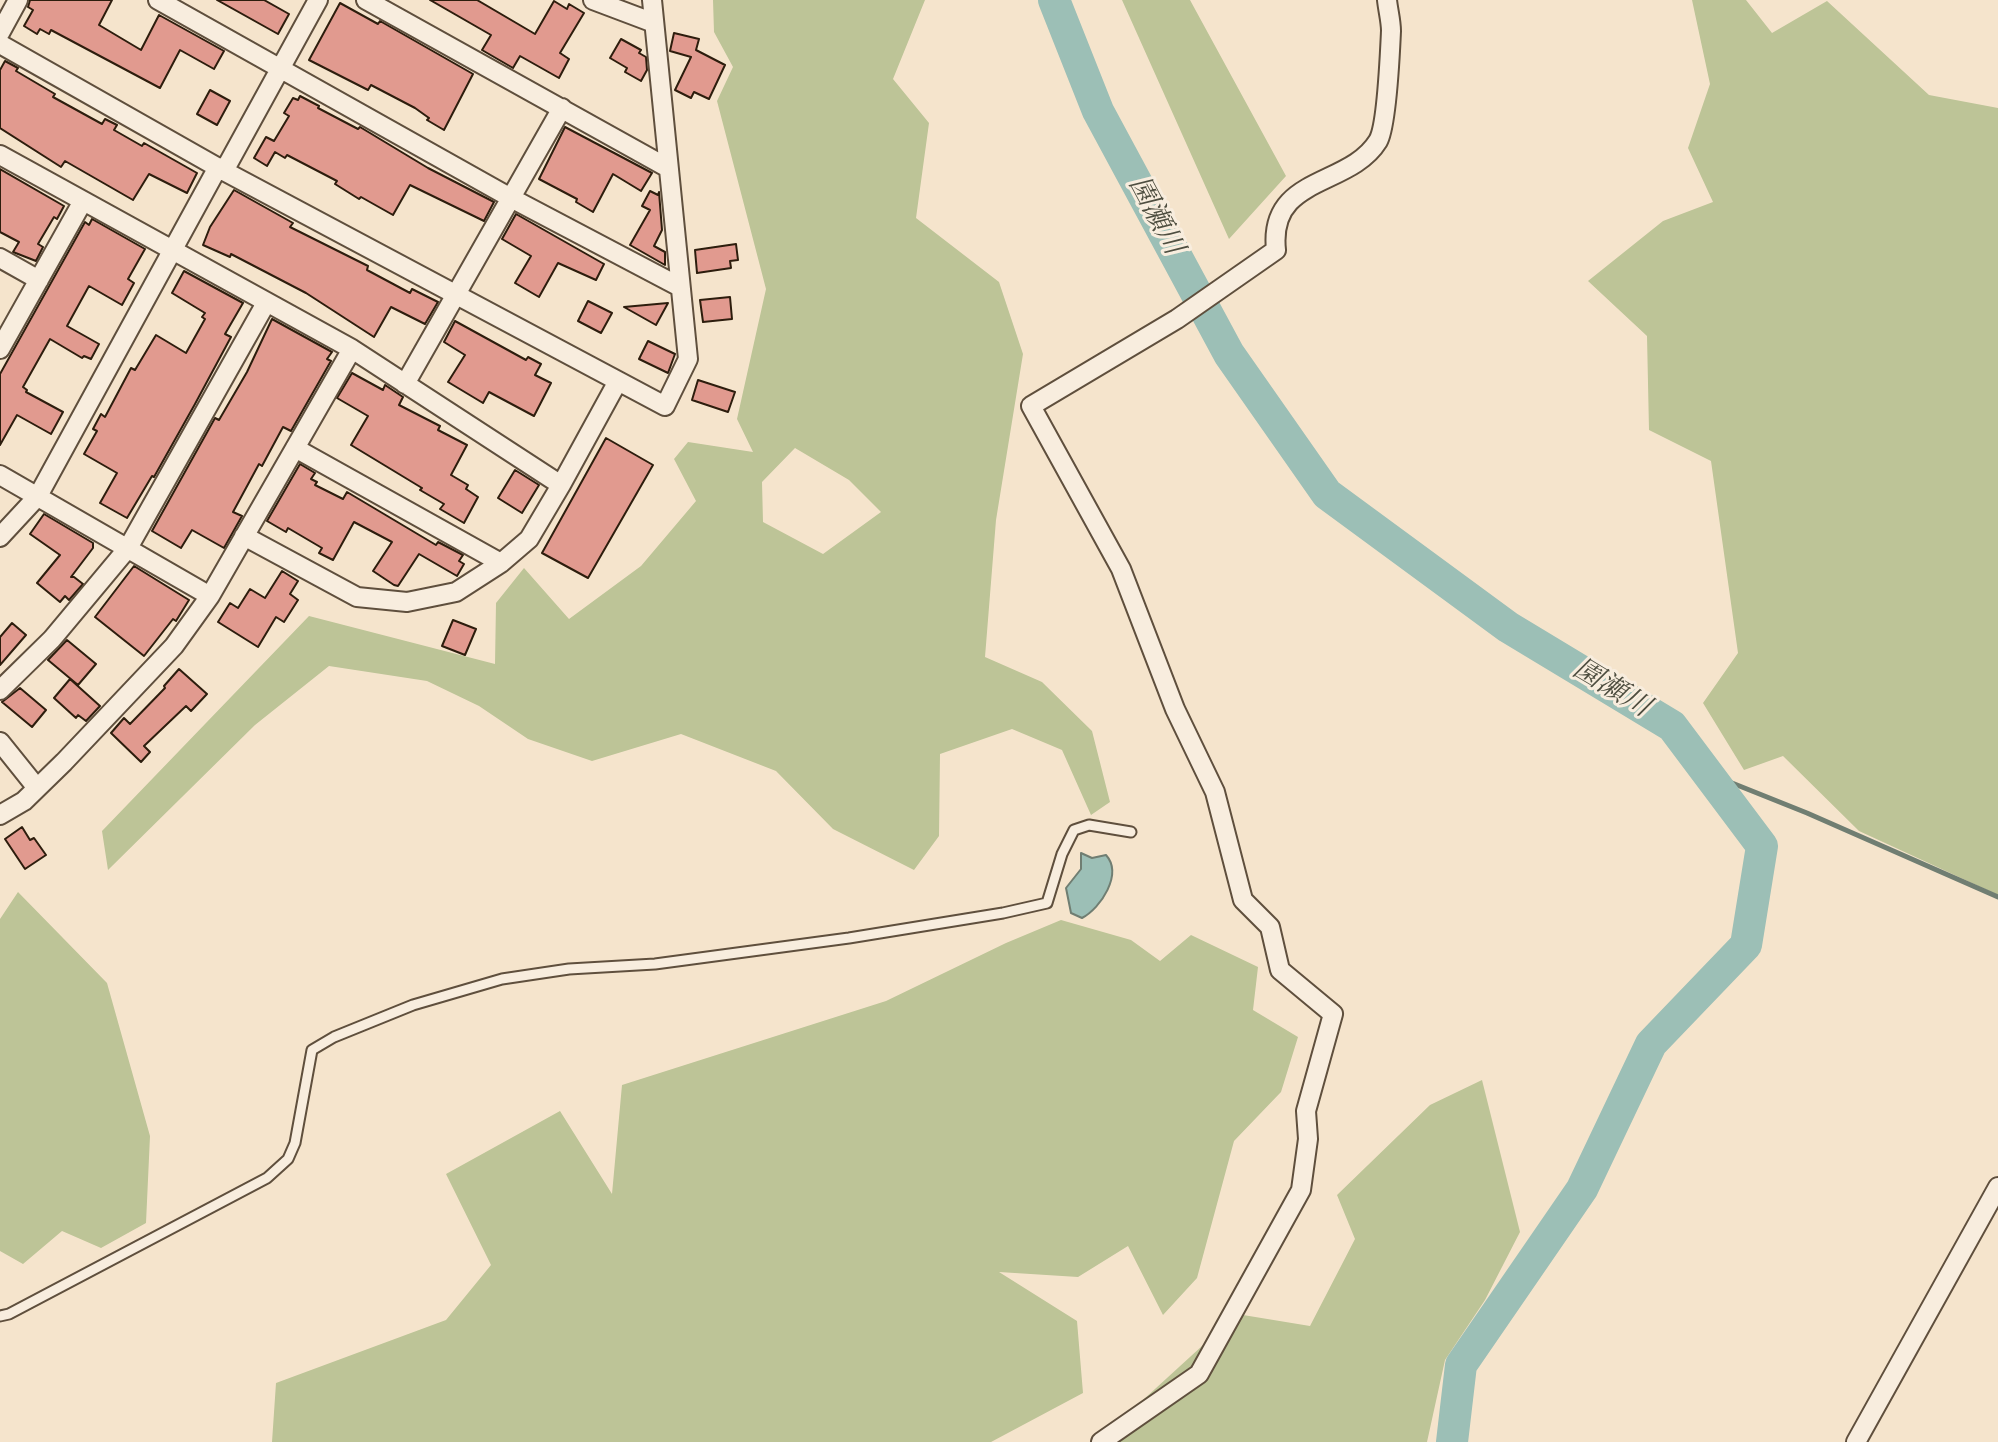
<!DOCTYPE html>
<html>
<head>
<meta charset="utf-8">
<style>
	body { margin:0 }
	canvas { display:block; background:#f5e4cc }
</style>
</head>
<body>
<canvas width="1998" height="1442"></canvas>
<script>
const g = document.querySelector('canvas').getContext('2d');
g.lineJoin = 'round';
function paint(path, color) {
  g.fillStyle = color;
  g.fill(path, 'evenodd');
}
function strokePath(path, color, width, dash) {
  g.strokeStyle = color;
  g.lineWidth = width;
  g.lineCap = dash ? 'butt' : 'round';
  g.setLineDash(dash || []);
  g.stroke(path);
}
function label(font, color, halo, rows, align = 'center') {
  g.font = font + ' "IM FELL French Canon","Noto Serif JP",serif';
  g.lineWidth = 6;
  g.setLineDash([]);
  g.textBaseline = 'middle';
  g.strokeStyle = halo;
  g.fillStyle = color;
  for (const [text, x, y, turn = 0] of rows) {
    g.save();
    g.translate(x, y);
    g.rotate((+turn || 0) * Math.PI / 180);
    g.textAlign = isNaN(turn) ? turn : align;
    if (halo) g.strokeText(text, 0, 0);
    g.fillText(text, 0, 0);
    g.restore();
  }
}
paint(new Path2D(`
	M713,0H925L893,79L929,123L916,218L999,282L1023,354L996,520L985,657L1042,682L1092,731L1110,802L1091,815L1062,750L1012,729L940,754L939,836L914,870L833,829L776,771L681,734L592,761L528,739L479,706L427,681L329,666L255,725L108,870L102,831L309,616L495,664L496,603L524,568L569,619L641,566L696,501L674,459L688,442L753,452L737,419L766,289L717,101L733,67L714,32ZM795,448L849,480L881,512L823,554L763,522L762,482Z
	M1122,0H1190L1286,176L1229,239Z
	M1692,0H1746L1772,33L1827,1L1929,95L1998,108V895L1859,831L1783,756L1744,770L1703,703L1738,653L1711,461L1649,430L1647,336L1588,281L1663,221L1713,202L1688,148L1710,84Z
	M18,892L107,983L150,1136L146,1223L101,1248L62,1231L23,1264L0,1251V919Z
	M1061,920L1131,940L1160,961L1191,935L1258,967L1253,1010L1298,1037L1281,1092L1234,1141L1197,1278L1163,1315L1128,1246L1078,1277L999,1272L1077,1321L1083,1393L991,1442H272L276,1383L446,1320L491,1265L446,1174L560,1111L612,1194L622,1085L886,1001L1006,943Z
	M1482,1080L1520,1232L1485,1300L1445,1360L1427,1442H1097L1237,1314L1310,1326L1355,1239L1337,1195L1430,1105Z`), '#bdc497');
const water = new Path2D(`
	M1081,853L1092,858L1106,855C1123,874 1101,908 1082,918L1071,913L1066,888L1081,869Z`);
paint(water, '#9cbfb6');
strokePath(water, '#707e72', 2);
strokePath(new Path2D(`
	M1707,773L1807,813L1998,897`), '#707e72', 5);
strokePath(new Path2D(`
	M1054,0L1098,111L1229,354L1327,494L1508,627L1672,726L1762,846L1746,945L1651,1044L1582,1189L1461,1365L1452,1442`), '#9cbfb6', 32);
const building = new Path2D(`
	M30,0H112L99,25L141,50L159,15L224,51L214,69L180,50L160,88L51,30L49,34L40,29L37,34L24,26L33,10L28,7Z
	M217,0H264L289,14L278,34Z
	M430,0H477L535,34L554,1L567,9L569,4L584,13L560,53L569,59L559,78L520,56L513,68L482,50L491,35Z
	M340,3L378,24L380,21L473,74L444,130L427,120L429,118L415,108L371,85L368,90L309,60Z
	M674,33L699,39L696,50L725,65L709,99L694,92L691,98L675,90L691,57L670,51Z
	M621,39L641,50L639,53L646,57L647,70L641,81L625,72L627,68L610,58Z
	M5,61L18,68L16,71L55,94L53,97L102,124L105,119L117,125L114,130L142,146L144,143L197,173L187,193L149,174L133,200L65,161L61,167L0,128V70Z
	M210,90L230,101L217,125L197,114Z
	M300,96L319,106L318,108L358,129L360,127L428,168L494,202L484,221L410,185L393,215L361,197L359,199L335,184L337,181L287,155L285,158L275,152L267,166L254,158L266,137L274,141L289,116L284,113L293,98L298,100Z
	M565,127L652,173L641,191L613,174L593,212L576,202L577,199L539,179Z
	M0,169L64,206L57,219L54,217L38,244L43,247L36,261L13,252L19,242L0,232Z
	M234,190L293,223L290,227L368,266L367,270L410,293L412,289L438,302L425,324L391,307L374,337L306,293L231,254L230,257L203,245L210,227Z
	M650,191L658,195L659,192L662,230L654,246L665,252V265L630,245L650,210L642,206Z
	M516,214L604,264L596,280L558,263L539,297L515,283L531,256L502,239Z
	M92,219L145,249L128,279L134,283L122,305L89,286L67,326L99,344L91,359L84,356L82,358L50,339L23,387L27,390L26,392L63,412L51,434L17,415L0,445V374L85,222L89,225Z
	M736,244L738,260L730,261L731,268L697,273L695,250Z
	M184,271L243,303L225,334L231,337L195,404L154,477L152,476L127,518L100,503L117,473L84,454L97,431L93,429L101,414L105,417L131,368L135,370L156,335L186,353L205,319L202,317L205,313L172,293Z
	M730,297L732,319L703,322L700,300Z
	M588,301L612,313L601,333L578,321Z
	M668,303L656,325L624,307Z
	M272,319L332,352L327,359L331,361L291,431L283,427L262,466L259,464L233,512L242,516L224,548L192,530L181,548L152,531L215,418L219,420L247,372Z
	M455,321L526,360L528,357L541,364L535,375L551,383L534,416L489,392L483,403L448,382L465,355L444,342Z
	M648,341L675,354L668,373L639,359Z
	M352,373L383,390L385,385L403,397L399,405L440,426L438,430L467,445L451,475L468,485L466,489L478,497L464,523L440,509L444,504L420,490L422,488L351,445L368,416L337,398Z
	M698,380L735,392L728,412L692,400Z
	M606,438L653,465L588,578L542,553Z
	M300,464L315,473L311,479L317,482L315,485L343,499L347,492L436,545L438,542L463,555L459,561L464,564L457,576L419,554L398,586L394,585L373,571L392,542L354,522L333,560L319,553L322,548L288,528L286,532L267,521Z
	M515,470L539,485L522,513L498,498Z
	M44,514L93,543V548L71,577H74L83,584L69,600L65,596L60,602L37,583L60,555L30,534Z
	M134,566L189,600L176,621L173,619L144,656L95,617Z
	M282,571L298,581L290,594L298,600L284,622L276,617L258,647L218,622L230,603L238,608L250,589L265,598Z
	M453,620L476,629L465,655L442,646Z
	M12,623L26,635L0,665V637Z
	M67,640L96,664L78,685L48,660Z
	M179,669L207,694L191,711L186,706L144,746L150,752L141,762L111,733L124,718L130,724L165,688L164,686Z
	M70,679L100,706L86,721L78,715L76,718L54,698Z
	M20,688L46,710L32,727L2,702Z
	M22,827L30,840L34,838L46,855L25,869L5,839Z`);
paint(building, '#e19a8f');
strokePath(building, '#2d1d0d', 2);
const service = new Path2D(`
	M0,1316L9,1314L267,1178L288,1159L295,1143L312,1050L334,1037L413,1005L502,979L569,969L655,964L849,938L1003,913L1047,903L1062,854L1074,830L1089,825L1131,832`);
const minor = new Path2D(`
	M158,0L511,198L680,287
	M366,0L668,168
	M593,0L654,23
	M0,33L18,0
	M0,44L224,171L665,406L688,359L652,0
	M0,155L352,349
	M224,171L318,0
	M0,258L39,280
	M0,349L83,201
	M405,384L562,108
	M295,448L501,563
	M0,475L210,596L352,349L561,485L618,381
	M244,536L357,597L407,602L456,592L501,563L529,539L561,485
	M0,537L38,496L218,167
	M0,690L52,639L128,548L266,303
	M0,742L37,788
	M0,815L24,801L64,762L174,646L210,596
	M1101,1442L1199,1374L1301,1190L1308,1139L1306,1111L1333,1014L1280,970L1270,927L1243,900L1215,792L1175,709L1121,569L1031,406L1177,319L1276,250C1268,175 1349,188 1378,141C1387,126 1390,52 1391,31C1391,21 1388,10 1387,0
	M1856,1442L1998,1187`);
strokePath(service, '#5f4f3d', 13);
strokePath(minor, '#5f4f3d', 22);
strokePath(service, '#f8edde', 9);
strokePath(minor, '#f8edde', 18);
label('italic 28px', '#4e4e40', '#f8edde', [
	["園瀬川",1155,216,62],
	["園瀬川",1611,689,31]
]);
</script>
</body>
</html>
